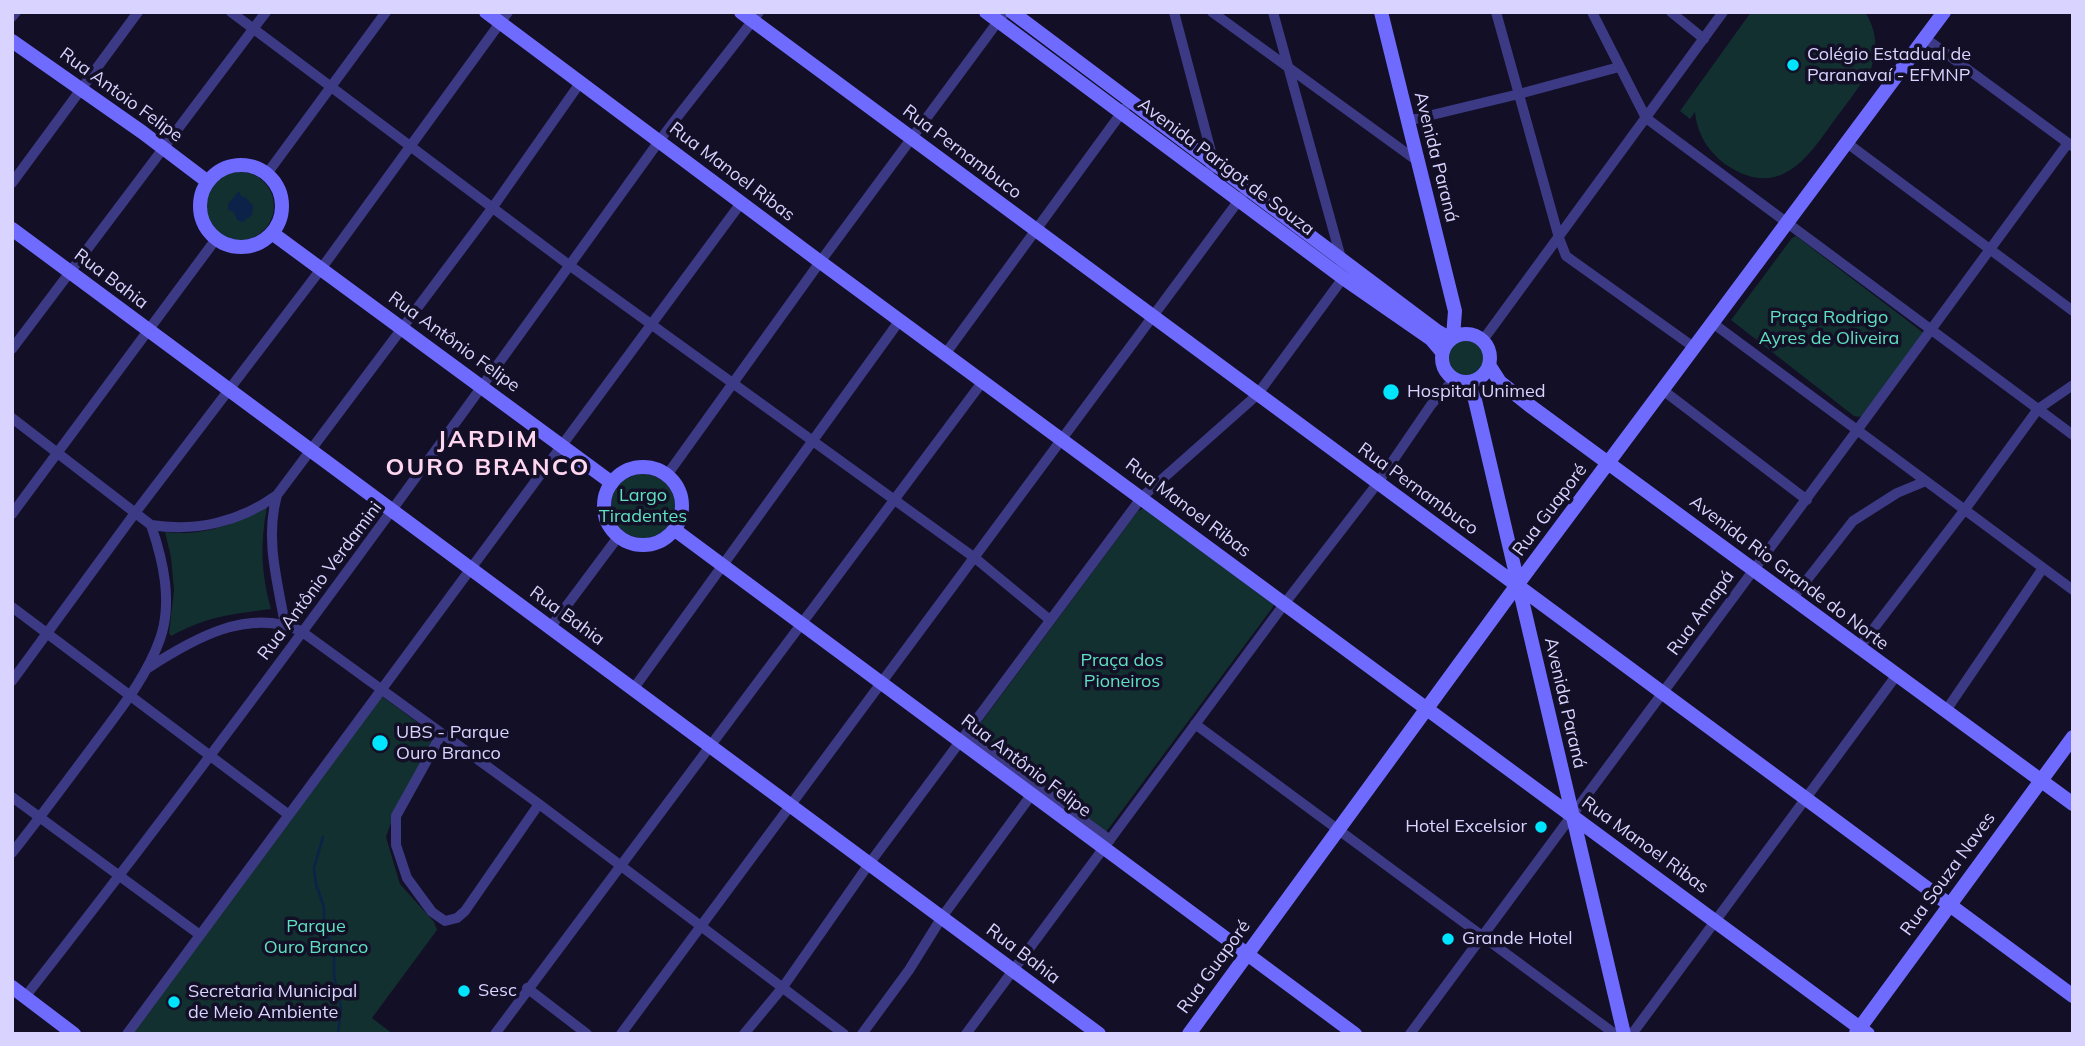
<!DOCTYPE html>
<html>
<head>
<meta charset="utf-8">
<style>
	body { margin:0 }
	#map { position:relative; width:2085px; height:1046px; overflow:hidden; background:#130f26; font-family:Mulish,sans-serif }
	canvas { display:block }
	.frame { position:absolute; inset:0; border:14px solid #d9d4ff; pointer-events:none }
</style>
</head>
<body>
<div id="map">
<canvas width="2085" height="1046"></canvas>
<div class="frame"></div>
</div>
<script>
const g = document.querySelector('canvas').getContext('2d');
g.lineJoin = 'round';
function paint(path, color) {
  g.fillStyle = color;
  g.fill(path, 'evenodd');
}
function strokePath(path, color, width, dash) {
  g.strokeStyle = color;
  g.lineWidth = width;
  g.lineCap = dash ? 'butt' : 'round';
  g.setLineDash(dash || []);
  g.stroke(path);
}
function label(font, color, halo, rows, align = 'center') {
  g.font = font + ' Mulish,sans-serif';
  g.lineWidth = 7;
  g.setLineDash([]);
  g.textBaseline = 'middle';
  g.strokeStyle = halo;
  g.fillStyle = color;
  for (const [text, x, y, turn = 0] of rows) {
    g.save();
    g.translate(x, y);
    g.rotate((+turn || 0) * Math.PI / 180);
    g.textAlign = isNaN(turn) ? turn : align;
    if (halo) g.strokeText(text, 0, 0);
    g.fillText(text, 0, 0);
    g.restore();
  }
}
paint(new Path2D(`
	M1751,12H1865C1877,31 1878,49 1871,69C1859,87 1846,105 1833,122C1807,159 1779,199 1728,166C1710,154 1697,135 1695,112L1690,119L1680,111Z
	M206 206a34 34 0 1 1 68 0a34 34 0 1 1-68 0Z
	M1796,236L1925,334L1863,415L1859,417L1854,416L1731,320L1792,238Z
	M1448 358a18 18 0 1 1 36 0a18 18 0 1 1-36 0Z
	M611 506a32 32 0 1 1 64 0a32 32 0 1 1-64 0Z
	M267,507C260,543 261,574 271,609C228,615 211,615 171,636L169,633L174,590L171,557L165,532C202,537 235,524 267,507Z
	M1144,508L1273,604V607L1106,832L974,735V732L1138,511Z
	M380,695L436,736L394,814L386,837L400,884L434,922L437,930L372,1018L393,1034H129Z`), '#12302f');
paint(new Path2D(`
	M239,191L241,196L245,197L253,206L252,215L243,222L237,220L234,212L228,210V204Z`), '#0c2248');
strokePath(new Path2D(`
	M323,837L314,868L316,884L324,907V921L334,954V976L341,1008L338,1034`), '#0c2248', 2.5);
strokePath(new Path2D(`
	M231,12L569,265L975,558L1050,620
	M1174,12L1214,163L1206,175
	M1212,12L1416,160
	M1496,12L1559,238L1566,256L1695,348
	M1592,12L1646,118L2073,435
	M1671,12L1704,39
	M12,17L16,12
	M1925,38L2072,146
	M1407,121L1519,94L1619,67
	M1847,143L2073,311
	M266,175L386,12
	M12,183L138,12
	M1714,324L2073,590
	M1483,340L1723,12
	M12,349L266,12
	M946,353L1125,108
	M1664,391L1807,500
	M12,418L151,525C196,532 240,522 277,495L493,207L580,83
	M667,475L820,262L1005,12
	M277,495C265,539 277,580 285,624
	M12,514L216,239
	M1792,599L1853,521L1897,493L1926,481
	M12,607L289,815
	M550,628L618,537
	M1858,649L1966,508L2038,409L2073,385
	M148,668C193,639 248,607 301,631L539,804L844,1034
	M12,681L135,513L321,269L508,12
	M634,688L900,320
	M1945,712L2043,568
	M1195,724L1615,1034
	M441,735L396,816V845L407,878L432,912L445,921L457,918L465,911L539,804
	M967,735L1110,840
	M12,797L200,935
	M12,853C42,815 70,777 99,738C122,707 147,676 160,639C173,602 163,560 151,525
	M527,988L587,1034
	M25,997C244,718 450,431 657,144C690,99 726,57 759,12
	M127,1034L741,203
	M495,1034L983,381
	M621,1034L1242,196
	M744,1034L783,987L869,864L1142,497L1257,395L1343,278L1341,258L1273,12
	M862,1034L909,970L942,917L1032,794
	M966,1034L1285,603L1377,484L1431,405L1454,379
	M1410,1034C1630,738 1850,441 2068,143
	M1632,1034L1896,676`), '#3d3a85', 10);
strokePath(new Path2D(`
	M486,12L819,261L1868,1034
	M741,12L2073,996
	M986,12L1343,278L1431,339L1442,352
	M1012,12L1437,331L1451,339
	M1381,12L1455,311L1453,337
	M12,41L142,132L208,182
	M200 206a41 41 0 1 1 82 0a41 41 0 1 1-82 0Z
	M12,229L1099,1034
	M272,233L612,483
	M1442 358a24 24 0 1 1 48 0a24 24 0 1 1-48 0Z
	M1489,365L1500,382L1529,405L2073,804
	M1467,382L1475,400L1624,1034
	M604 506a39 39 0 1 1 78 0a39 39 0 1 1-78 0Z
	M675,530L1355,1034
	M12,987L74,1034
	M1856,1033L2073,737
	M1189,1034L1517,585L1944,12`), '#6f6bff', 14);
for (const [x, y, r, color] of [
	[1793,65,7,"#00e5ff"],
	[1391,392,9,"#00e5ff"],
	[380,743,9,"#00e5ff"],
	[1541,827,7,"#00e5ff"],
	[1448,939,7,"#00e5ff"],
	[464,991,7,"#00e5ff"],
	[174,1002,7,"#00e5ff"]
]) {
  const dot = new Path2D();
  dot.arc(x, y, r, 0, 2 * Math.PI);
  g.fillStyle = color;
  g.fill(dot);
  strokePath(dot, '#130f26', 2.5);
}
label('18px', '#d9d4ff', '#130f26', [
	["Colégio Estadual de",1807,55],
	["Paranavaí - EFMNP",1807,76],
	["Hospital Unimed",1407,392],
	["UBS - Parque",396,733],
	["Ouro Branco",396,754],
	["Hotel Excelsior",1527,827,"right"],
	["Grande Hotel",1462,939],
	["Sesc",478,991],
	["Secretaria Municipal",188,992],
	["de Meio Ambiente",188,1013]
], 'left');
label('18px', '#d9d4ff', '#130f26', [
	["Rua Antoio Felipe",121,95,36],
	["Rua Pernambuco",962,152,37],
	["Avenida Paraná",1436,157,76],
	["Avenida Parigot de Souza",1226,167,37],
	["Rua Manoel Ribas",732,172,37],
	["Rua Bahia",111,279,37],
	["Rua Antônio Felipe",454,342,36],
	["Rua Pernambuco",1418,489,36],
	["Rua Manoel Ribas",1188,508,37],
	["Rua Guaporé",1550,510,-53],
	["Avenida Rio Grande do Norte",1789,573,37],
	["Rua Antônio Verdamini",320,581,-53],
	["Rua Amapá",1701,613,-54],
	["Rua Bahia",567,616,36],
	["Avenida Paraná",1565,703,77],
	["Rua Antônio Felipe",1026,766,37],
	["Rua Manoel Ribas",1645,845,36],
	["Rua Souza Naves",1948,874,-54],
	["Rua Bahia",1023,954,37],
	["Rua Guaporé",1214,967,-54]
]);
label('18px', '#5fe0c0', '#130f26', [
	["Praça Rodrigo",1829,318],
	["Ayres de Oliveira",1829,339],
	["Largo",643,496],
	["Tiradentes",643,517],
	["Praça dos",1122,661],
	["Pioneiros",1122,682],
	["Parque",316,927],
	["Ouro Branco",316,948]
]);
g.letterSpacing = '2px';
label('bold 24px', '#ffd6f0', '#130f26', [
	["JARDIM",488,440],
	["OURO BRANCO",488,468]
]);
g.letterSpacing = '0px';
</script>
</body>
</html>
